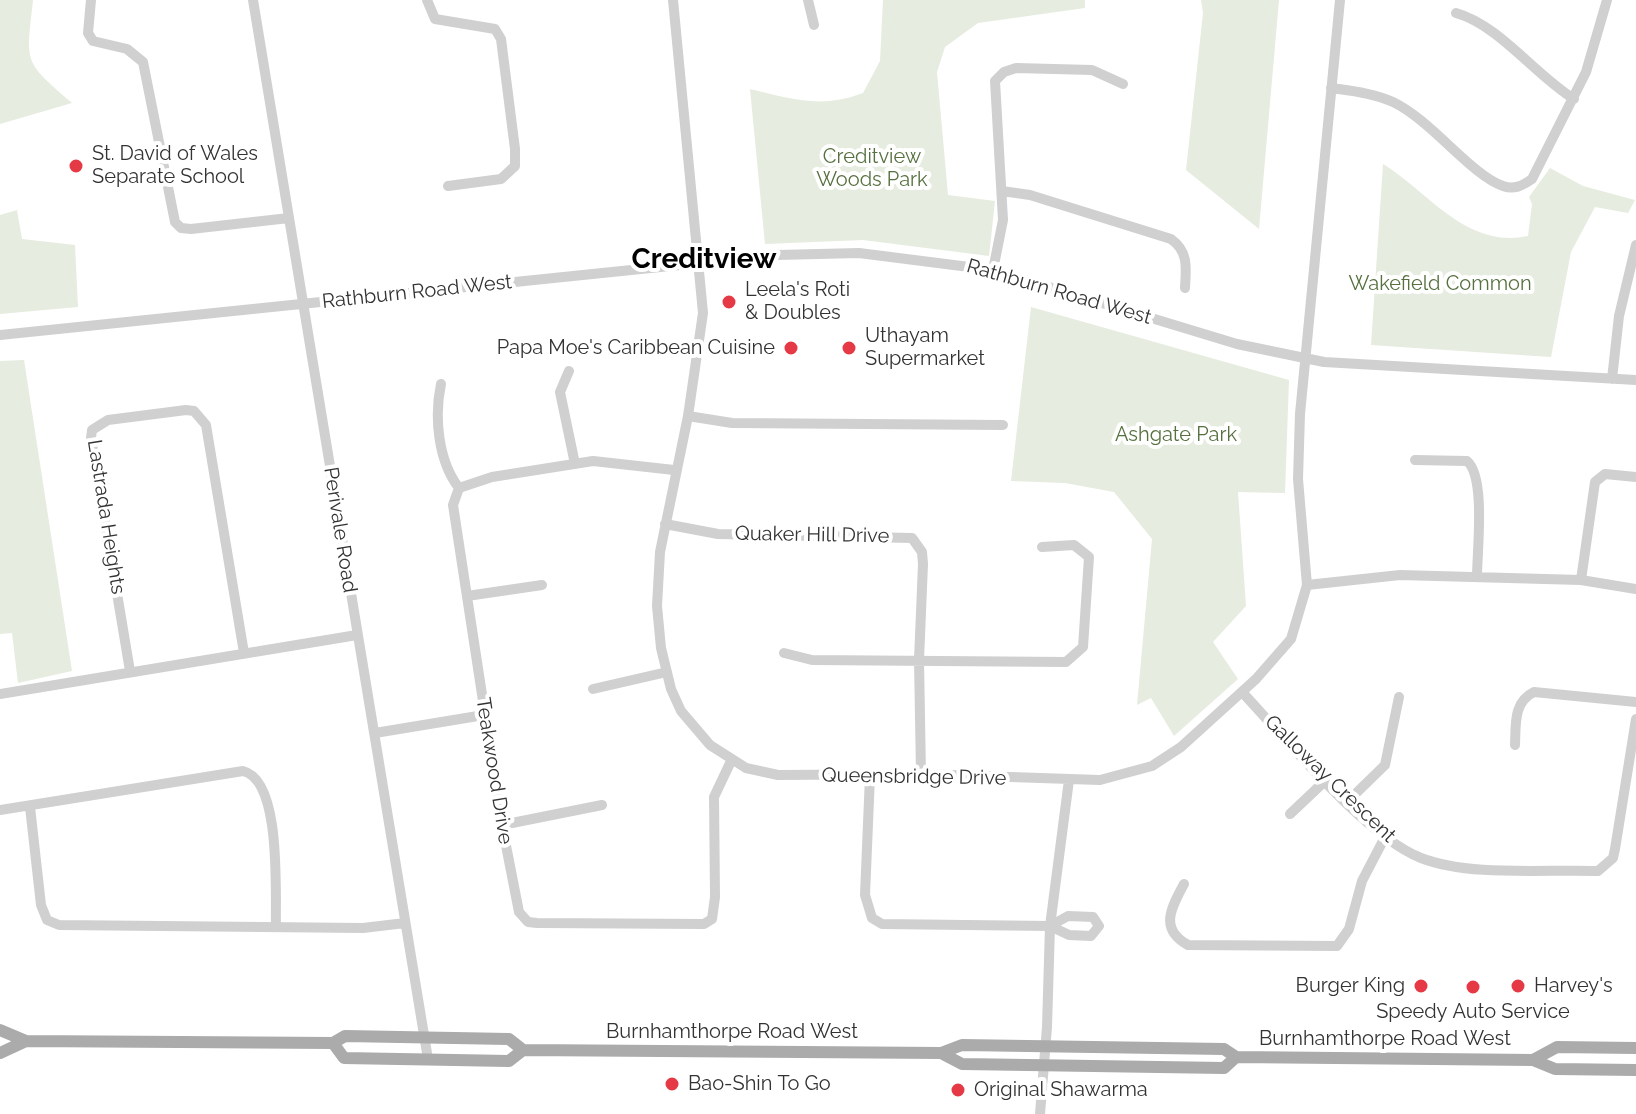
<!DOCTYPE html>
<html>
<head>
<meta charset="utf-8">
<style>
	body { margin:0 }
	canvas { display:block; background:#fff }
</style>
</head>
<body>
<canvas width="1636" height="1114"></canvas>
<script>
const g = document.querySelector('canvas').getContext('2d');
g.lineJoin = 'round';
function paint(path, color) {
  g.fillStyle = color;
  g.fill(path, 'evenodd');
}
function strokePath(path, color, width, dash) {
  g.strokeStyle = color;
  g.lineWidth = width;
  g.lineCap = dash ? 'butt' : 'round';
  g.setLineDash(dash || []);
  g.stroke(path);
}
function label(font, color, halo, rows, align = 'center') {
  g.font = font + ' Raleway,sans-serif';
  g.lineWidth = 8;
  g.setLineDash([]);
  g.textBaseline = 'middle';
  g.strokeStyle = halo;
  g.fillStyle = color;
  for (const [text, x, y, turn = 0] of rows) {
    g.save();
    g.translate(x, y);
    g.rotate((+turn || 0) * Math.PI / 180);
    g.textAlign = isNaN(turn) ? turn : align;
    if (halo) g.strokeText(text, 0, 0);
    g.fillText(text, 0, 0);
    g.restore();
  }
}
paint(new Path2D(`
	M0,0H33C26,65 23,60 72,103L0,124Z
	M883,0H1085V8L978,23L945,47L937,72L948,195L995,201L989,256L863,240L765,244L750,89C792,99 821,109 863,93L880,61Z
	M1201,0H1279L1259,229L1186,170L1203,13Z
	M1383,164C1430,193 1466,249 1528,236L1532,204L1529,197L1550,168L1583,186L1635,200L1628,213L1595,207L1571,252L1551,357L1371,345Z
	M17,210L22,239L75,245L78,307L0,314V215Z
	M1031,307L1289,380L1285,493L1238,492L1246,606L1213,642L1238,679L1174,736L1151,698L1137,705L1152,539L1114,492L1065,483L1011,481Z
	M24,360L72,671L18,683L12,633L0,634V361Z`), '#e6ecdf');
strokePath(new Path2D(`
	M91,0L88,33L93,41L127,49L143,62L175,222L181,228L191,229L289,218
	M253,0L428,1059
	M427,0L435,19L495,29L501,39L515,149V166L501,179L448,186
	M673,0L703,313L688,416L660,552L657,606L661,648L671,689L681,711L710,745L746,768L778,775L921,774L1100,780L1152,766L1181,747L1256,679L1291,639L1307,585L1298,479L1300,414L1340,0
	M808,0L814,25
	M1456,13C1499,25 1535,75 1574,99
	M1331,88C1352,91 1373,93 1393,102C1431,120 1471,175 1503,186C1514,190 1522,186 1532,179L1586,72L1607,0
	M1002,191L1030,195L1171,239C1189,252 1186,268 1185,288
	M993,270L1003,220L995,81L1004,72L1016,68L1092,70L1123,84
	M0,335L777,255L859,253L993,270L1237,344L1324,362L1636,380
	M569,371L560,392L575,464
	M1612,379L1619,316L1636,245
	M441,384C434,417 438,461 459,488
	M688,416L732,423L1003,425
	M1415,460L1467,461C1486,477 1477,551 1477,577
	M674,470L593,461L492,477L459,488L453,505L502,825L519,912L528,922L537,923L704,924L712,919L715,897L714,797L732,759
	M665,524L718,534L912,538L922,552L923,564L919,660L921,774
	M1581,580L1595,482L1605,474L1636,477
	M1307,585L1400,575L1581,580L1636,589
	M467,596L542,585
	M784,653L812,660L1066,662L1083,647L1089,557L1074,545L1042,547
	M130,671L91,438L92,430L108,420L186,410L194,411L206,425L244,653
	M593,689L667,672
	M1242,692C1285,738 1365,836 1421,858C1470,877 1545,869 1598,871L1613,858L1615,849L1636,719
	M0,694L357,635
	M375,733L484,715
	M1515,745C1516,725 1513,702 1534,692L1636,702
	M870,776L865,895L872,918L882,924L1050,926L1069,935L1091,936L1099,926L1093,917L1068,916L1050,926
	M1348,801L1385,765L1399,697
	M30,807L41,905L47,920L59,925L363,928L405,923
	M0,810L243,771C282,780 275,893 276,926
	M1290,814L1326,780
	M502,825L602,805
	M1184,884C1171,908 1159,929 1188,945L1337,946L1349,929L1362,881L1385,837
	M1040,1114L1047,1027L1050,926L1069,780`), '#d0d0d0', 10);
strokePath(new Path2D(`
	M0,1030L26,1041L333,1043L345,1036L509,1039L523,1050
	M333,1043L344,1058L509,1061L523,1050L941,1053L962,1045L1224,1049L1236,1057L1533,1060L1555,1069L1636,1070
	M0,1053L26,1041
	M941,1053L962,1064L1224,1068L1236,1057
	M1533,1060L1557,1047L1636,1048`), '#ababab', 12);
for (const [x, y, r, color] of [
	[76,166,8,"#e63946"],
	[729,302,8,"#e63946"],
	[791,348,8,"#e63946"],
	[849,348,8,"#e63946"],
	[1421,986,8,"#e63946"],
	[1518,986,8,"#e63946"],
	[1473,987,8,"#e63946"],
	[672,1084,8,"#e63946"],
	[958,1090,8,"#e63946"]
]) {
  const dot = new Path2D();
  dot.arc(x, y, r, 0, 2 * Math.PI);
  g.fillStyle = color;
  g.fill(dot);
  strokePath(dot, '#fff', 3);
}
label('20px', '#333', '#fff', [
	["St. David of Wales",92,154],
	["Separate School",92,177],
	["Leela's Roti",745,290],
	["& Doubles",745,313],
	["Uthayam",865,336],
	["Supermarket",865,359],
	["Papa Moe's Caribbean Cuisine",775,348,"right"],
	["Burger King",1405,986,"right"],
	["Harvey's",1534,986],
	["Speedy Auto Service",1473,1012,"center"],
	["Bao-Shin To Go",688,1084],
	["Original Shawarma",974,1090]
], 'left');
label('20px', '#56703f', '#fff', [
	["Creditview",872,157],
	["Woods Park",872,180],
	["Wakefield Common",1440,284],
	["Ashgate Park",1176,435]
]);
label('20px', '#333', '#fff', [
	["Rathburn Road West",417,292,-6],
	["Rathburn Road West",1059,292,16],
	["Lastrada Heights",106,517,81],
	["Perivale Road",340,530,81],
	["Quaker Hill Drive",812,535,1],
	["Teakwood Drive",494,771,81],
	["Queensbridge Drive",914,777,1],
	["Galloway Crescent",1330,779,44],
	["Burnhamthorpe Road West",732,1032],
	["Burnhamthorpe Road West",1385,1039]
]);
label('bold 28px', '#000', '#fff', [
	["Creditview",704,260]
]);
</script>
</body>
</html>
